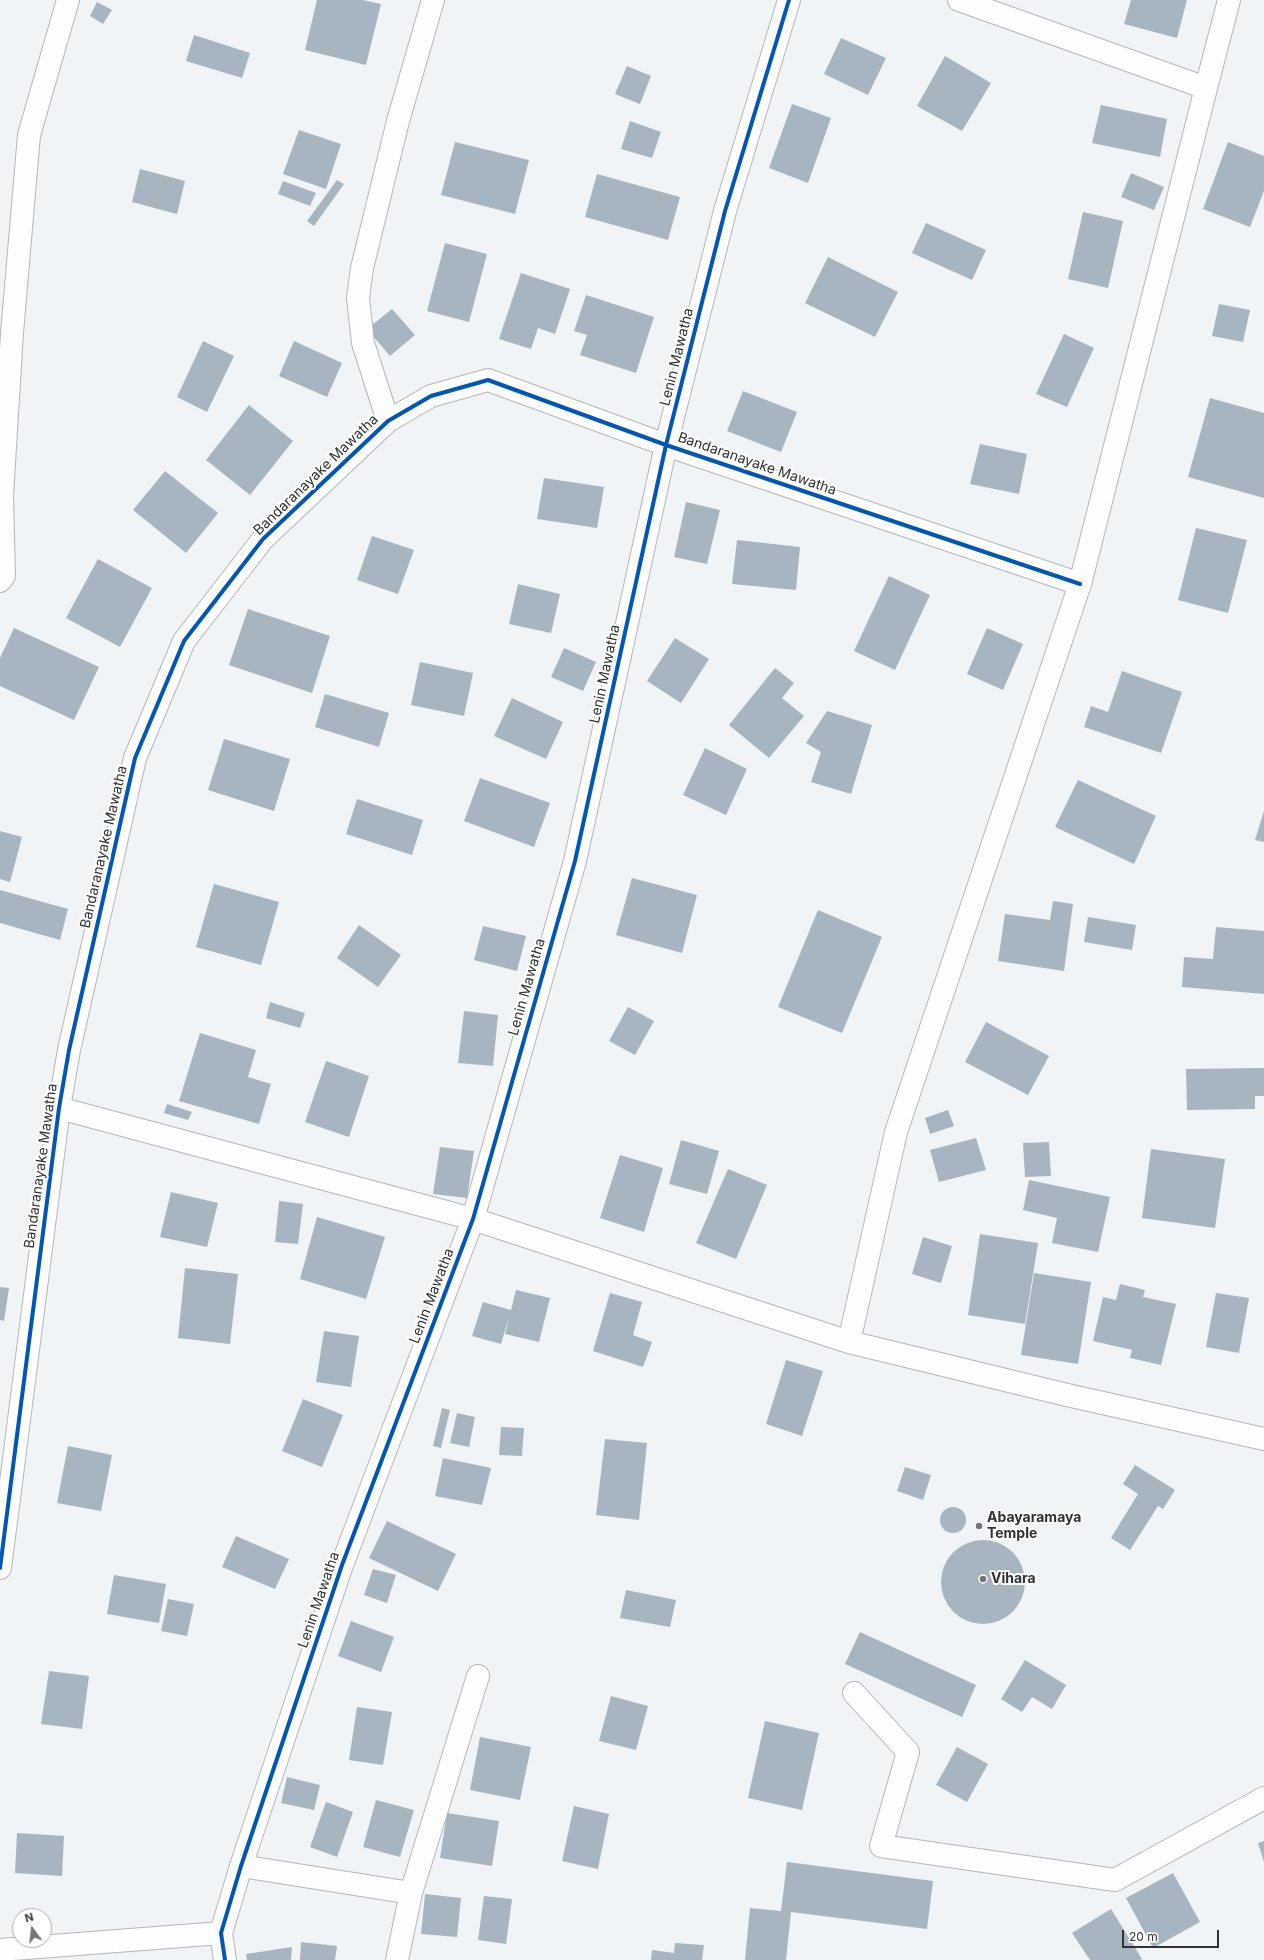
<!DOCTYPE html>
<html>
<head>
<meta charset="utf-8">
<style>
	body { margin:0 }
	#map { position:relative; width:1264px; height:1960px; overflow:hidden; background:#f1f4f7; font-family:Inter,sans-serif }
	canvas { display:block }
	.north { position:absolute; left:12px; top:1908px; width:40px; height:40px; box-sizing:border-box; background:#fff; border:1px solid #acadae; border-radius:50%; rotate:345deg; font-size:11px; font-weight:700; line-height:16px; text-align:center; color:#303234 }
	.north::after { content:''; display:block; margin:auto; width:14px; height:18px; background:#747678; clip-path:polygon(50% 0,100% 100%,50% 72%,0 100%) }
	.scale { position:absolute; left:1122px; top:1930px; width:97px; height:18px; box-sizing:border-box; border:2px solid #303234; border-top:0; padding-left:5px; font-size:12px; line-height:14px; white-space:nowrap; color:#303234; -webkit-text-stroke:3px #fff; paint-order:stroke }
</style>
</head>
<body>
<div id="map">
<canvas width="1264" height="1960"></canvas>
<div class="north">N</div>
<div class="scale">20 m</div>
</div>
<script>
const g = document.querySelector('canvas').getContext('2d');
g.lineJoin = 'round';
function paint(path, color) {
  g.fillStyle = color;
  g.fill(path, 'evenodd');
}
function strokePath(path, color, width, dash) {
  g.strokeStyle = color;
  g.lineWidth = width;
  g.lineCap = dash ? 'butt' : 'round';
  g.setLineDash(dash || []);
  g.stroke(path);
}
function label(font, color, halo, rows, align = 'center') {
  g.font = font + ' Inter,sans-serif';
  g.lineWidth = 4;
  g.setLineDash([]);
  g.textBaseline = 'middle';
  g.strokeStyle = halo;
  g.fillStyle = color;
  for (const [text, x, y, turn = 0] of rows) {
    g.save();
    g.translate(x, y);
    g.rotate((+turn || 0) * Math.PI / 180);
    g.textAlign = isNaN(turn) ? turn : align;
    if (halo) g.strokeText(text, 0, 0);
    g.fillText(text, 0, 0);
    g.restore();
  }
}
paint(new Path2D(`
	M317,0H363L381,4L366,65L305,50Z
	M1131,0H1187L1177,38L1124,24Z
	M97,2L112,10L103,24L90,16Z
	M194,35L250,53L242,78L186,61Z
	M841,38L886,58L868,95L824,74Z
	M945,56L991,83L962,131L917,106Z
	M627,66L651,76L640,104L615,94Z
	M792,104L831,118L808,183L769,168Z
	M1101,105L1167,119L1160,157L1092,143Z
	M630,121L661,132L652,158L621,149Z
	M299,130L341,144L326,189L283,174Z
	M455,142L529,160L515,214L441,195Z
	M1228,142L1264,156V191L1250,227L1203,209Z
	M140,169L185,181L177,214L132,202Z
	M1131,173L1164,187L1154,210L1121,197Z
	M597,174L680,197L668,240L585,217Z
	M337,180L344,184L314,226L307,221Z
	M283,181L316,193L310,206L278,194Z
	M1083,212L1123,221L1108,288L1068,279Z
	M926,223L986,250L972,280L912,253Z
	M445,243L487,254L469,322L427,311Z
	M828,257L898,292L875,337L805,303Z
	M521,273L570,289L555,334L538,328L531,349L499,339Z
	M586,295L654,317L636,373L580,355L587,335L574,331Z
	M1219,304L1250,310L1243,342L1212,336Z
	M392,309L415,335L390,356L367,329Z
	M1064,334L1094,348L1067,407L1036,394Z
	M203,341L234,356L207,412L177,397Z
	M294,341L342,363L327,397L279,376Z
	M743,391L797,412L781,452L727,431Z
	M1210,398L1264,413V498L1188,477Z
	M249,405L293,441L250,495L206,460Z
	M980,444L1027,454L1019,494L970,484Z
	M165,471L218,513L186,553L133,510Z
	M544,478L604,487L597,528L537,519Z
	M686,502L720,510L707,564L674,557Z
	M1196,528L1247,540L1228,613L1178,600Z
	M372,536L414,550L398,594L357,580Z
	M737,540L800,547L796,590L732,584Z
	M98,559L152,588L120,647L66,618Z
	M889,576L930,595L895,670L854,651Z
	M518,584L560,594L551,633L509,624Z
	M248,609L330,636L312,693L229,665Z
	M14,628L99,667L74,720L0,686V658Z
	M987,628L1023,644L1003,690L967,674Z
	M675,638L709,659L681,703L647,681Z
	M564,648L596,662L583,691L551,677Z
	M420,662L473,673L464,716L411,705Z
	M775,668L794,683L782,698L804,716L769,758L729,725Z
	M1122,671L1182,692L1161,753L1084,727L1091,706L1108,712Z
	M325,694L389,713L379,747L315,727Z
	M512,698L563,722L546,759L494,736Z
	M827,711L872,725L851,794L811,782L821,752L806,743Z
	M224,739L290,759L274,811L208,790Z
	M705,748L747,769L726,815L683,795Z
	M480,778L550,803L534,847L464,821Z
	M1078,780L1156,816L1134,864L1055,827Z
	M357,799L423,820L412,855L346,834Z
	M1264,811V842L1255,840Z
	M0,831L22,837L10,882L0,879Z
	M632,878L697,895L682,953L616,935Z
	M214,884L279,902L261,965L196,947Z
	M0,890L68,909L60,940L0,923Z
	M1053,901L1073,904L1064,971L998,961L1005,914L1050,920Z
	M818,910L882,937L842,1033L778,1007Z
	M1088,917L1136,925L1132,950L1084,942Z
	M359,925L401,955L378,987L337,958Z
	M483,926L526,936L517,971L474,960Z
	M1216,927L1264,931V994L1182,987L1184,957L1213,959Z
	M270,1002L305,1013L300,1028L266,1018Z
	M628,1007L654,1021L635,1055L609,1041Z
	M464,1011L498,1015L493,1066L458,1063Z
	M986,1022L1049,1056L1028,1095L965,1062Z
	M200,1033L256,1050L248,1077L271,1084L259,1124L179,1101Z
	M326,1061L369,1076L349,1137L305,1122Z
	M1264,1068V1096H1255V1109L1187,1110L1186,1069Z
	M167,1104L192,1112L188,1120L164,1113Z
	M948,1110L954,1126L930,1134L925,1118Z
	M976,1138L986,1170L939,1182L930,1150Z
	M681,1140L719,1151L707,1194L669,1184Z
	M1049,1142L1051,1176L1025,1177L1023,1143Z
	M440,1147L474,1151L467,1198L433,1194Z
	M1151,1149L1225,1159L1215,1228L1142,1218Z
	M620,1155L663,1168L644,1232L600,1218Z
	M728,1169L767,1185L736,1259L696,1243Z
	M1029,1180L1110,1197L1098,1252L1052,1243L1057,1218L1023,1210Z
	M171,1192L218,1203L207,1247L160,1237Z
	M279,1201L303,1204L298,1244L275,1242Z
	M317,1217L385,1237L366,1299L300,1279Z
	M980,1234L1038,1243L1025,1324L968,1315Z
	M923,1237L952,1246L941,1283L912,1274Z
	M185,1268L238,1274L230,1344L178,1338Z
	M1034,1273L1091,1282L1078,1364L1021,1355Z
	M1120,1284L1145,1290L1143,1297L1176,1304L1161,1365L1130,1358L1132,1350L1093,1341L1103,1297L1116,1300Z
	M0,1287L9,1288L4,1321L0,1320Z
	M516,1290L550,1298L539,1342L505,1334L509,1317L501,1344L472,1336L483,1302L511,1310Z
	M610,1293L642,1302L633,1335L652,1342L643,1367L593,1351Z
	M1216,1293L1249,1298L1239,1353L1206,1347Z
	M324,1331L359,1336L351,1387L316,1382Z
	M786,1360L823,1371L802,1436L766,1424Z
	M303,1399L343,1415L322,1467L282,1451Z
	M442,1408L450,1410L441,1448L433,1446Z
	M457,1413L475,1417L469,1447L450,1443Z
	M501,1427L524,1428L522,1456L499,1455Z
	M605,1439L647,1443L639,1520L596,1515Z
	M68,1446L112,1455L101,1511L57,1503Z
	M443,1458L491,1468L482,1505L435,1496Z
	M1135,1465L1175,1490L1163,1509L1158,1506L1130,1550L1111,1538L1138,1494L1123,1484Z
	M905,1467L931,1475L923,1500L897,1491Z
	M940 1520a13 13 0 1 1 26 0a13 13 0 1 1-26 0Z
	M387,1521L456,1554L438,1591L369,1558Z
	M236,1536L289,1559L275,1589L222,1567Z
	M941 1582a42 42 0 1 1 84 0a42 42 0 1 1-84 0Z
	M373,1569L396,1575L387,1603L364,1595Z
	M114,1575L166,1584L159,1623L107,1614Z
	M626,1590L676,1600L670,1627L620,1618Z
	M168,1599L194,1604L187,1636L161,1631Z
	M351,1621L394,1637L381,1672L338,1656Z
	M860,1632L976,1685L962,1717L845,1664Z
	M1025,1660L1066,1685L1052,1709L1032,1697L1022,1712L1001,1699Z
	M49,1671L89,1676L82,1729L41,1724Z
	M611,1696L648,1706L636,1750L599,1741Z
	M357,1707L392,1712L383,1765L349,1760Z
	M765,1721L819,1733L802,1810L748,1798Z
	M480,1737L531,1747L520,1800L470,1790Z
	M957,1747L988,1764L967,1802L936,1785Z
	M287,1777L320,1785L314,1810L281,1803Z
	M376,1800L414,1810L400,1857L363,1847Z
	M326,1802L353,1812L337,1857L310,1847Z
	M574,1806L609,1814L598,1869L562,1861Z
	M447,1813L499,1821L492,1866L440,1858Z
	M17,1833L64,1836L62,1876L15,1873Z
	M1264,1841V1862L1258,1843Z
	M787,1862L933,1881L927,1929L791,1912L786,1960H745L750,1908L781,1911Z
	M1173,1873L1200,1922L1153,1948L1126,1898Z
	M425,1894L461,1898L457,1937L421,1934Z
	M484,1896L512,1899L506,1944L478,1940Z
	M1111,1909L1142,1959L1140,1960H1090L1072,1933Z
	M301,1942L337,1946L335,1960H300Z
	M675,1943L704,1945L702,1960H651L652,1950L674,1953Z
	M292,1947L291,1960H247L246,1954Z`), '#a6b5bf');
const street = new Path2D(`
	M959,0L1206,88L1229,0
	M388,421L363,343L358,298L362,268L398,121L433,0
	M0,581L4,576L2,496L12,333L29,135L68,0
	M59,1108L473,1219L849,1342L1067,1395L1264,1439
	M849,1342L896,1132L1080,584L1206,88
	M0,1568L59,1108L69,1050L135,758L184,641L263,539L388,421L431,396L488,380L666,445L1080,584
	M854,1693L908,1752L881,1846L1115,1880L1264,1798
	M241,1866L411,1893
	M0,1950L221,1933
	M225,1960L221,1933L241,1866L342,1565L473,1219L575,861L666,445L725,211L789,0
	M397,1960L411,1893L478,1676`);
strokePath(street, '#b3b6b8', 24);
strokePath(street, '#fdfdfe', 22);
strokePath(new Path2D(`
	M0,1568L59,1108L69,1050L135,758L184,641L263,539L388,421L431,396L488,380L666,445L1080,584
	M225,1960L221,1933L241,1866L342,1565L473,1219L575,861L666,445L725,211L789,0`), '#0057b8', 4);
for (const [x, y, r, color] of [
	[979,1526,4,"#747678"],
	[983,1579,4,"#747678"]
]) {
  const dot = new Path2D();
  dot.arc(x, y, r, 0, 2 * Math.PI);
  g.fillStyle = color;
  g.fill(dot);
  strokePath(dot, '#fff', 1.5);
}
label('14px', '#303234', '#fff', [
	["Lenin Mawatha",677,357,-76],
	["Bandaranayake Mawatha",757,464,19],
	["Bandaranayake Mawatha",316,475,-44],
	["Lenin Mawatha",605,674,-78],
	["Bandaranayake Mawatha",104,847,-77],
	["Lenin Mawatha",527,987,-74],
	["Bandaranayake Mawatha",41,1166,-82],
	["Lenin Mawatha",432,1296,-69],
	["Lenin Mawatha",319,1600,-71]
]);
label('bold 14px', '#303234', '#fff', [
	["Abayaramaya",987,1518],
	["Temple",987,1534],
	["Vihara",991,1579]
], 'left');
</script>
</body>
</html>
